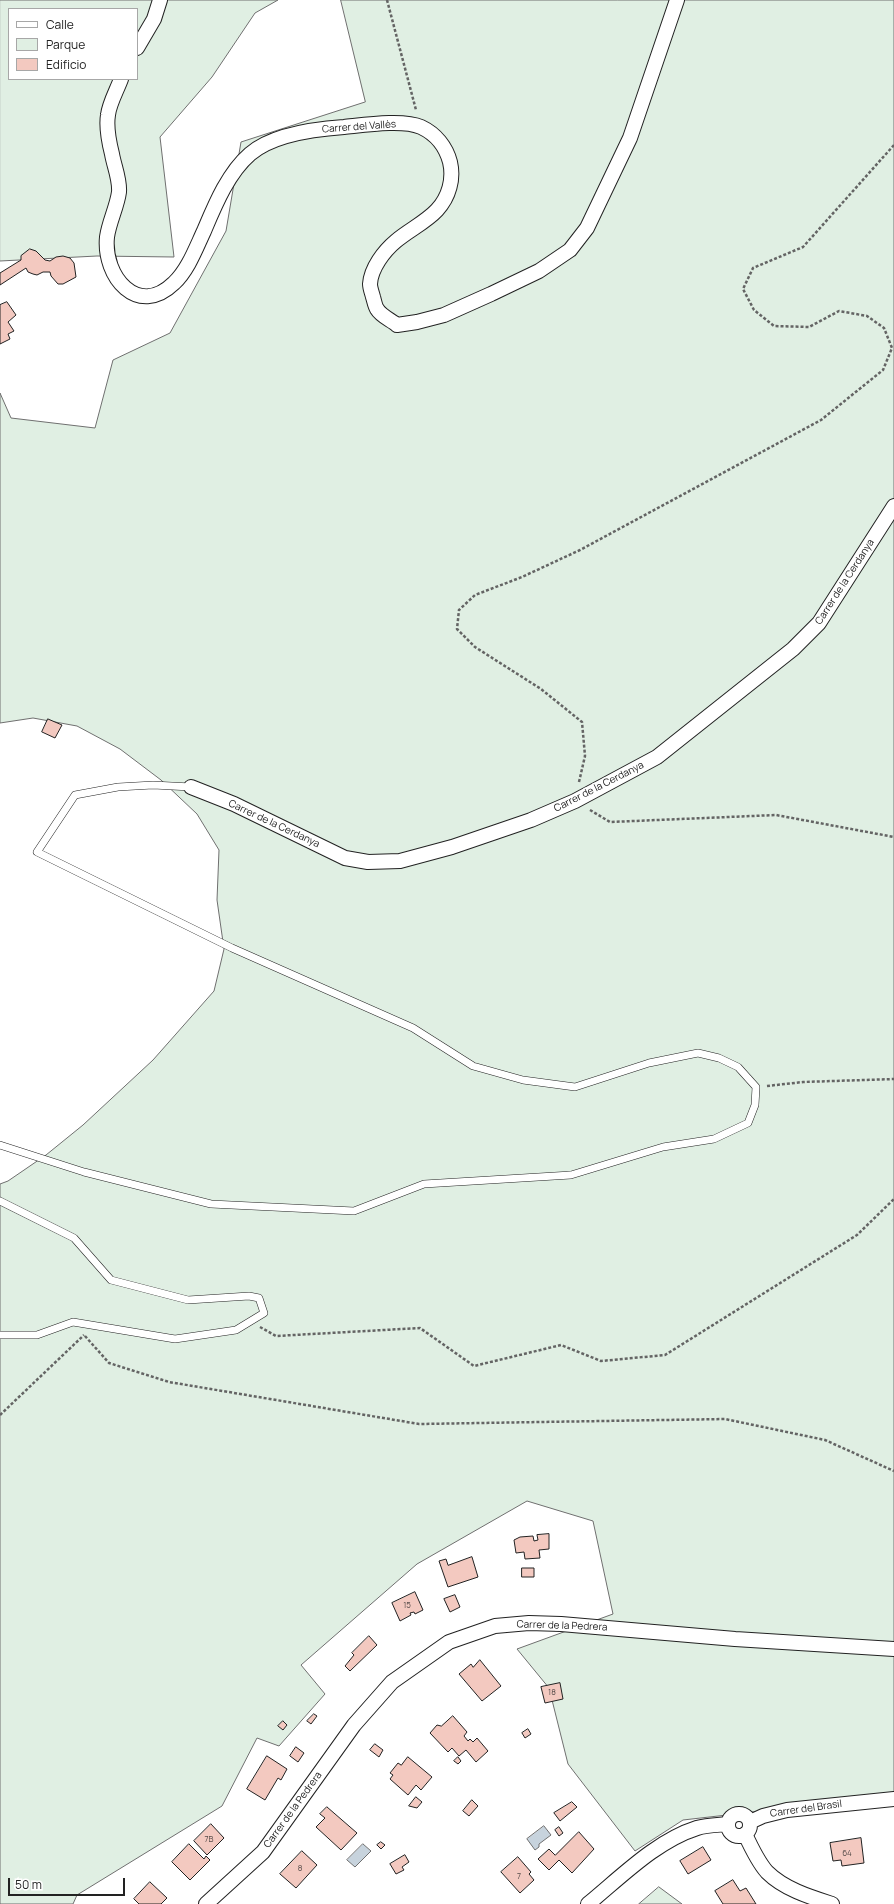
<!DOCTYPE html>
<html>
<head>
<meta charset="utf-8">
<style>
	body { margin:0 }
	#map { position:relative; width:894px; height:1904px; overflow:hidden; background:#fff; font-family:Manrope,sans-serif }
	canvas { display:block }
	.legend { position:absolute; left:8px; top:8px; width:130px; height:72px; box-sizing:border-box; background:#fff; border:1px solid #a7a7a7; margin:0; padding:5px 7px; list-style:none; font-size:12px; color:#222 }
	.legend li { display:flex; align-items:center; gap:8px; height:20px }
	.legend b { width:20px; border:1px solid #a7a7a7 }
	.scale { position:absolute; left:8px; top:1878px; width:117px; height:18px; box-sizing:border-box; border:2px solid #222; border-top:0; padding-left:5px; font-size:12px; line-height:14px; white-space:nowrap; color:#222; -webkit-text-stroke:3px #fff; paint-order:stroke }
</style>
</head>
<body>
<div id="map">
<canvas width="894" height="1904"></canvas>
<ul class="legend">
<li><b style="height:5px;background:#fff"></b>Calle</li>
<li><b style="height:11px;background:#e0efe3"></b>Parque</li>
<li><b style="height:11px;background:#f3c9c0"></b>Edificio</li>
</ul>
<div class="scale">50 m</div>
</div>
<script>
const g = document.querySelector('canvas').getContext('2d');
g.lineJoin = 'round';
function paint(path, color) {
  g.fillStyle = color;
  g.fill(path, 'evenodd');
}
function strokePath(path, color, width, dash) {
  g.strokeStyle = color;
  g.lineWidth = width;
  g.lineCap = dash ? 'butt' : 'round';
  g.setLineDash(dash || []);
  g.stroke(path);
}
function label(font, color, halo, rows, align = 'center') {
  g.font = font + ' Manrope,sans-serif';
  g.lineWidth = 3;
  g.setLineDash([]);
  g.textBaseline = 'middle';
  g.strokeStyle = halo;
  g.fillStyle = color;
  for (const [text, x, y, turn = 0] of rows) {
    g.save();
    g.translate(x, y);
    g.rotate((+turn || 0) * Math.PI / 180);
    g.textAlign = isNaN(turn) ? turn : align;
    if (halo) g.strokeText(text, 0, 0);
    g.fillText(text, 0, 0);
    g.restore();
  }
}
const green = new Path2D(`
	M0,0H278L255,13L212,77L160,137L174,257L97,256L0,261ZM9,9H137V79H9Z
	M341,0H894V1796L683,1820L635,1851L568,1764L549,1688L517,1649L613,1614L593,1521L527,1501L417,1564L301,1665L325,1694L279,1746L257,1738L222,1806L77,1895L73,1904H0V1184L8,1181L46,1155L83,1125L153,1060L214,991L224,949L217,900L219,850L197,814L161,780L120,749L77,726L33,718L0,723V393L11,418L95,428L113,360L170,333L226,231L241,142L365,102Z
	M659,1887L682,1904H639Z`);
paint(green, '#e0efe3');
strokePath(green, '#6f6f6f', 1);
const water = new Path2D(`
	M544,1826L551,1835L539,1844V1847L535,1850L527,1839Z
	M363,1844L371,1851L355,1867L347,1860Z`);
paint(water, '#c7d3dd');
strokePath(water, '#6f6f6f', 1);
const building = new Path2D(`
	M30,249L36,251L45,260L50,261L56,257L63,256L70,258L74,263L76,277L63,284H58L51,276L50,272H43L37,275L33,274L28,272L26,268L0,285V273L21,260V256Z
	M7,302L16,315L8,322L14,331L8,334L10,339L0,344V305Z
	M48,719L62,725L55,738L42,732Z
	M549,1534V1549L539,1550L540,1558L525,1559L524,1552L516,1553L514,1540L520,1537L533,1536L534,1541L538,1540L537,1535Z
	M472,1557L478,1577L448,1587L439,1561L446,1559L448,1565Z
	M522,1568H534V1577H522Z
	M415,1592L423,1610L415,1614L414,1612L410,1613L411,1615L400,1621L392,1603Z
	M455,1595L460,1607L450,1612L444,1599Z
	M369,1636L377,1645L350,1671L345,1666L354,1655L352,1653Z
	M480,1660L501,1686L482,1701L459,1674L471,1664L473,1667Z
	M560,1683L563,1699L545,1703L541,1687Z
	M314,1714L317,1716L311,1724L307,1721Z
	M453,1716L467,1732L464,1736L468,1741L470,1739L473,1742L477,1738L488,1751L476,1762L466,1750L459,1756L452,1748L448,1752L430,1733L437,1725L441,1726Z
	M283,1721L287,1725L283,1730L278,1726Z
	M528,1729L531,1734L525,1738L522,1733Z
	M375,1744L383,1750L379,1757L370,1750Z
	M296,1747L304,1753L298,1762L290,1756Z
	M267,1756L287,1769L281,1780L278,1778L265,1800L247,1789Z
	M408,1757L432,1777L421,1790L416,1785L408,1795L390,1779L393,1775L390,1773L398,1763L401,1765Z
	M458,1757L461,1761L458,1764L454,1761Z
	M416,1797L422,1802L417,1808L409,1806Z
	M472,1800L478,1806L469,1816L463,1811Z
	M572,1802L577,1807L560,1821L554,1813Z
	M327,1807L357,1833L341,1850L316,1827L325,1818L320,1814Z
	M211,1824L224,1838L207,1855L194,1841Z
	M559,1827L563,1833L559,1836L555,1830Z
	M579,1832L594,1849L572,1873L559,1860L549,1870L538,1859L549,1849L555,1855Z
	M861,1838L864,1863L842,1866L841,1860L833,1861L830,1843Z
	M381,1842L385,1845L381,1849L377,1845Z
	M189,1844L204,1859L206,1856L210,1860L190,1880L172,1862Z
	M703,1847L711,1860L688,1874L680,1861Z
	M302,1851L317,1865L296,1888L280,1874Z
	M405,1855L409,1862L402,1867L404,1870L396,1874L390,1864Z
	M518,1857L531,1872L529,1874L534,1880L520,1893L501,1872Z
	M733,1880L740,1891L746,1888L756,1904H723L715,1891Z
	M150,1882L167,1898L161,1904H139L134,1899Z`);
paint(building, '#f3c9c0');
strokePath(building, '#222', 1);
const service = new Path2D(`
	M0,1145L84,1172L211,1204L354,1211L424,1184L571,1175L663,1147L714,1139L748,1123L755,1105L756,1087L738,1067L719,1058L698,1053L649,1063L575,1087L523,1080L473,1066L413,1028L232,948L37,852L75,795L118,787L153,785L191,787
	M0,1201L74,1238L111,1280L188,1300L249,1296L259,1298L264,1313L236,1330L175,1339L73,1322L37,1335H0`);
const minor = new Path2D(`
	M137,48L154,19L160,0
	M121,79C117,90 109,104 108,115C106,127 109,142 112,154C114,166 120,179 119,192C117,207 109,222 107,237C103,277 138,318 174,283C188,270 196,248 204,231C215,205 228,173 250,154C273,134 315,129 344,127C364,125 403,119 421,127C436,134 446,147 450,162C454,179 449,197 437,210C426,222 409,230 396,241C384,251 371,268 370,284C370,288 372,293 373,297C374,300 375,306 377,309C381,316 391,320 397,325L417,322L444,315L491,294L539,271L570,250L587,228L630,138L677,0
	M191,787L234,804L345,858L368,862L400,861L452,847L531,820L575,801L657,757L793,649L819,623L894,506
	M728 1825a11 11 0 1 1 22 0a11 11 0 1 1-22 0Z
	M750,1822L763,1816L787,1810L894,1799
	M745,1834C751,1847 758,1862 767,1872C784,1889 810,1897 832,1904
	M206,1904L263,1852L354,1725L392,1682L449,1642L495,1626L529,1623L561,1624L735,1639L894,1649
	M588,1904C621,1877 656,1841 697,1828C707,1825 718,1825 728,1824`);
strokePath(service, '#222', 8);
strokePath(minor, '#222', 16);
strokePath(new Path2D(`
	M387,0L416,110
	M579,782L585,756L582,722L541,689L475,647L457,629L459,610L475,595L522,577L580,550L821,420L883,370L892,348L884,328L867,316L839,311L809,327L774,326L754,310L743,289L753,268L803,247L894,145
	M590,810L610,822L776,815L894,837
	M767,1086L803,1082L894,1079
	M260,1327L276,1336L420,1328L474,1366L561,1345L601,1361L665,1355L857,1235L894,1199
	M85,1336L109,1363L169,1382L419,1424L725,1419L825,1440L894,1471
	M0,1415L84,1335`), '#646464', 2.5, [3, 2]);
strokePath(service, '#fff', 7);
strokePath(minor, '#fff', 14);
label('8px', '#564c4a', null, [
	["15",407,1606],
	["18",552,1693],
	["7B",209,1840],
	["64",847,1854],
	["8",300,1869],
	["7",519,1877]
]);
label('10px', '#222', '#fff', [
	["Carrer del Vallès",359,127,-4],
	["Carrer de la Cerdanya",845,582,-57],
	["Carrer de la Cerdanya",599,787,-27],
	["Carrer de la Cerdanya",274,824,25],
	["Carrer de la Pedrera",562,1626,2],
	["Carrer del Brasil",806,1809,-8],
	["Carrer de la Pedrera",293,1810,-54]
]);
</script>
</body>
</html>
